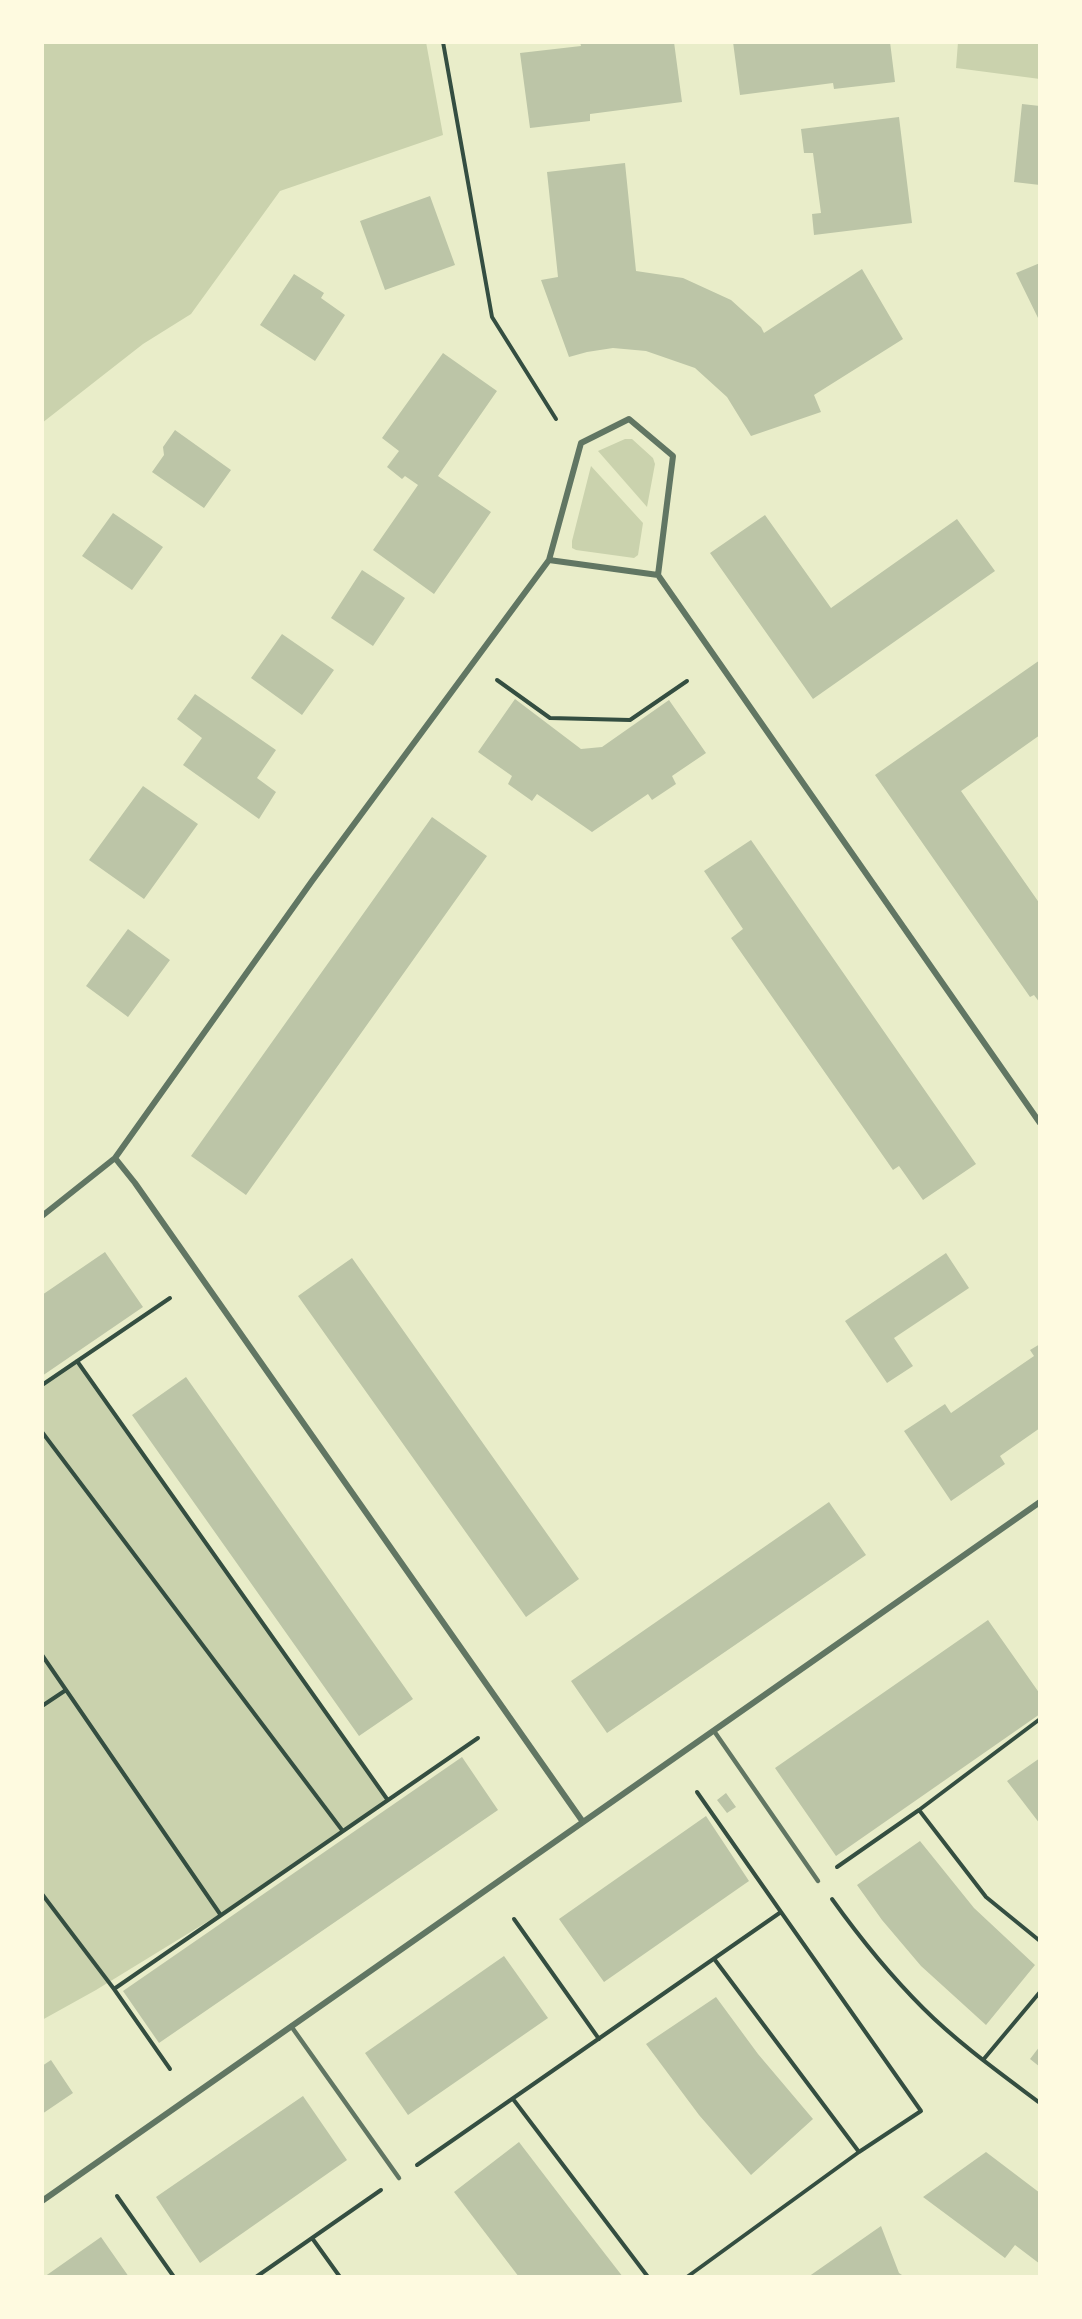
<!DOCTYPE html>
<html>
<head>
<meta charset="utf-8">
<style>
	body { margin:0 }
	#map { position:relative; width:1082px; height:2319px; overflow:hidden; background:#e9edc9; font-family:"IBM Plex Sans",sans-serif }
	canvas { display:block }
	.frame { position:absolute; inset:0; border:44px solid #fefae0; pointer-events:none }
</style>
</head>
<body>
<div id="map">
<canvas width="1082" height="2319"></canvas>
<div class="frame"></div>
</div>
<script>
const g = document.querySelector('canvas').getContext('2d');
g.lineJoin = 'round';
function paint(path, color) {
  g.fillStyle = color;
  g.fill(path, 'evenodd');
}
function strokePath(path, color, width, dash) {
  g.strokeStyle = color;
  g.lineWidth = width;
  g.lineCap = dash ? 'butt' : 'round';
  g.setLineDash(dash || []);
  g.stroke(path);
}
paint(new Path2D(`
	M42,42H426L443,135L280,191L191,314L143,344L42,423Z
	M958,42H1040V79L956,68Z
	M625,439H632L653,458L655,464L647,507L598,451Z
	M591,466L643,523L638,555L634,558L576,550L572,548V541Z
	M77,1361L387,1799L220,1914L96,1990L42,2020V1385Z`), '#cad2ad');
paint(new Path2D(`
	M580,42H674L682,102L590,114V121L530,128L520,53L581,46Z
	M733,42H890L895,82L834,89L833,83L740,95Z
	M1022,104L1040,106V185L1014,182Z
	M899,117L912,223L814,235L812,214L821,213L813,153H804L801,129Z
	M625,163L636,271L683,278L731,300L761,327L764,333L862,269L903,339L814,395L821,412L751,436L727,397L695,368L646,351L613,348L587,352L569,357L541,280L558,277L547,172Z
	M430,196L455,265L385,290L360,221Z
	M1040,263V322L1016,273Z
	M294,274L324,293L321,298L345,315L315,361L260,325Z
	M443,353L497,391L438,476L491,512L434,594L373,550L418,485L405,476L402,479L387,467L399,451L382,438Z
	M175,430L231,470L204,508L152,472L164,455L163,447Z
	M113,513L163,547L132,590L82,556Z
	M765,515L831,608L957,519L995,571L813,699L710,553Z
	M362,570L405,598L373,646L331,618Z
	M282,634L334,670L302,715L251,678Z
	M1040,660V735L961,791L1040,904V1003L1034,995L1030,997L875,775Z
	M195,694L276,750L257,778L276,792L259,819L183,765L202,738L177,719Z
	M515,699L581,749L602,747L669,700L706,753L672,776L676,784L652,800L648,794L592,832L537,794L532,801L508,784L512,776L478,752Z
	M143,786L198,824L144,899L89,860Z
	M432,817L487,856L246,1195L191,1156Z
	M751,840L976,1164L923,1200L899,1166L893,1170L731,938L743,929L704,871Z
	M128,929L170,960L128,1017L86,986Z
	M105,1252L143,1307L42,1376V1295Z
	M946,1253L969,1288L894,1338L913,1366L887,1383L845,1321Z
	M352,1258L579,1579L526,1617L298,1296Z
	M1040,1344V1428L1000,1456L1005,1464L951,1501L904,1431L945,1404L951,1413L1034,1356L1030,1350Z
	M186,1377L413,1699L359,1736L132,1415Z
	M829,1502L866,1555L607,1733L571,1681Z
	M988,1620L1040,1694V1714L836,1856L775,1768Z
	M462,1757L498,1810L159,2043L123,1991Z
	M1040,1758V1824L1007,1781Z
	M726,1793L736,1807L727,1813L717,1800Z
	M706,1816L749,1881L604,1982L559,1919Z
	M920,1841L974,1908L1035,1965L986,2025L921,1966L882,1920L857,1885Z
	M504,1956L548,2018L408,2115L365,2053Z
	M716,1997L758,2054L813,2119L751,2175L699,2115L646,2044Z
	M1040,2046V2067L1030,2059Z
	M51,2060L73,2093L42,2114V2066Z
	M303,2096L347,2160L200,2263L156,2197Z
	M519,2142L571,2210L623,2277H519L454,2192Z
	M986,2152L1040,2193V2264L1015,2245L1005,2258L923,2197Z
	M881,2226L899,2273L905,2277H808Z
	M101,2237L129,2277H44Z`), '#bcc5a7');
strokePath(new Path2D(`
	M443,42L492,317L556,419
	M497,680L550,718L630,720L687,681
	M77,1361L387,1799
	M42,1385L170,1298
	M42,1432L342,1830
	M42,1655L220,1914
	M42,1706L66,1690
	M919,1810L986,1897L1040,1941
	M837,1867L919,1810L1040,1719
	M42,1894L114,1989L170,2069
	M832,1899C860,1938 889,1974 923,2008C958,2043 1000,2073 1040,2103
	M514,1919L599,2039
	M715,1960L859,2152
	M114,1989L478,1738
	M983,2060L1040,1992
	M513,2099L648,2277
	M417,2165L781,1912L697,1792
	M117,2196L174,2277
	M312,2238L340,2277
	M256,2277L381,2190
	M687,2277L859,2152L921,2111L781,1912`), '#344e41', 4);
strokePath(new Path2D(`
	M714,1731L818,1881
	M291,2026L399,2178`), '#617663', 4.5);
strokePath(new Path2D(`
	M549,560L658,575
	M658,575L1040,1123
	M115,1158L135,1183L583,1822
	M42,1216L115,1158L312,881L549,560L581,443L629,419L673,456L658,575
	M42,2201L1040,1502`), '#617663', 6);
</script>
</body>
</html>
